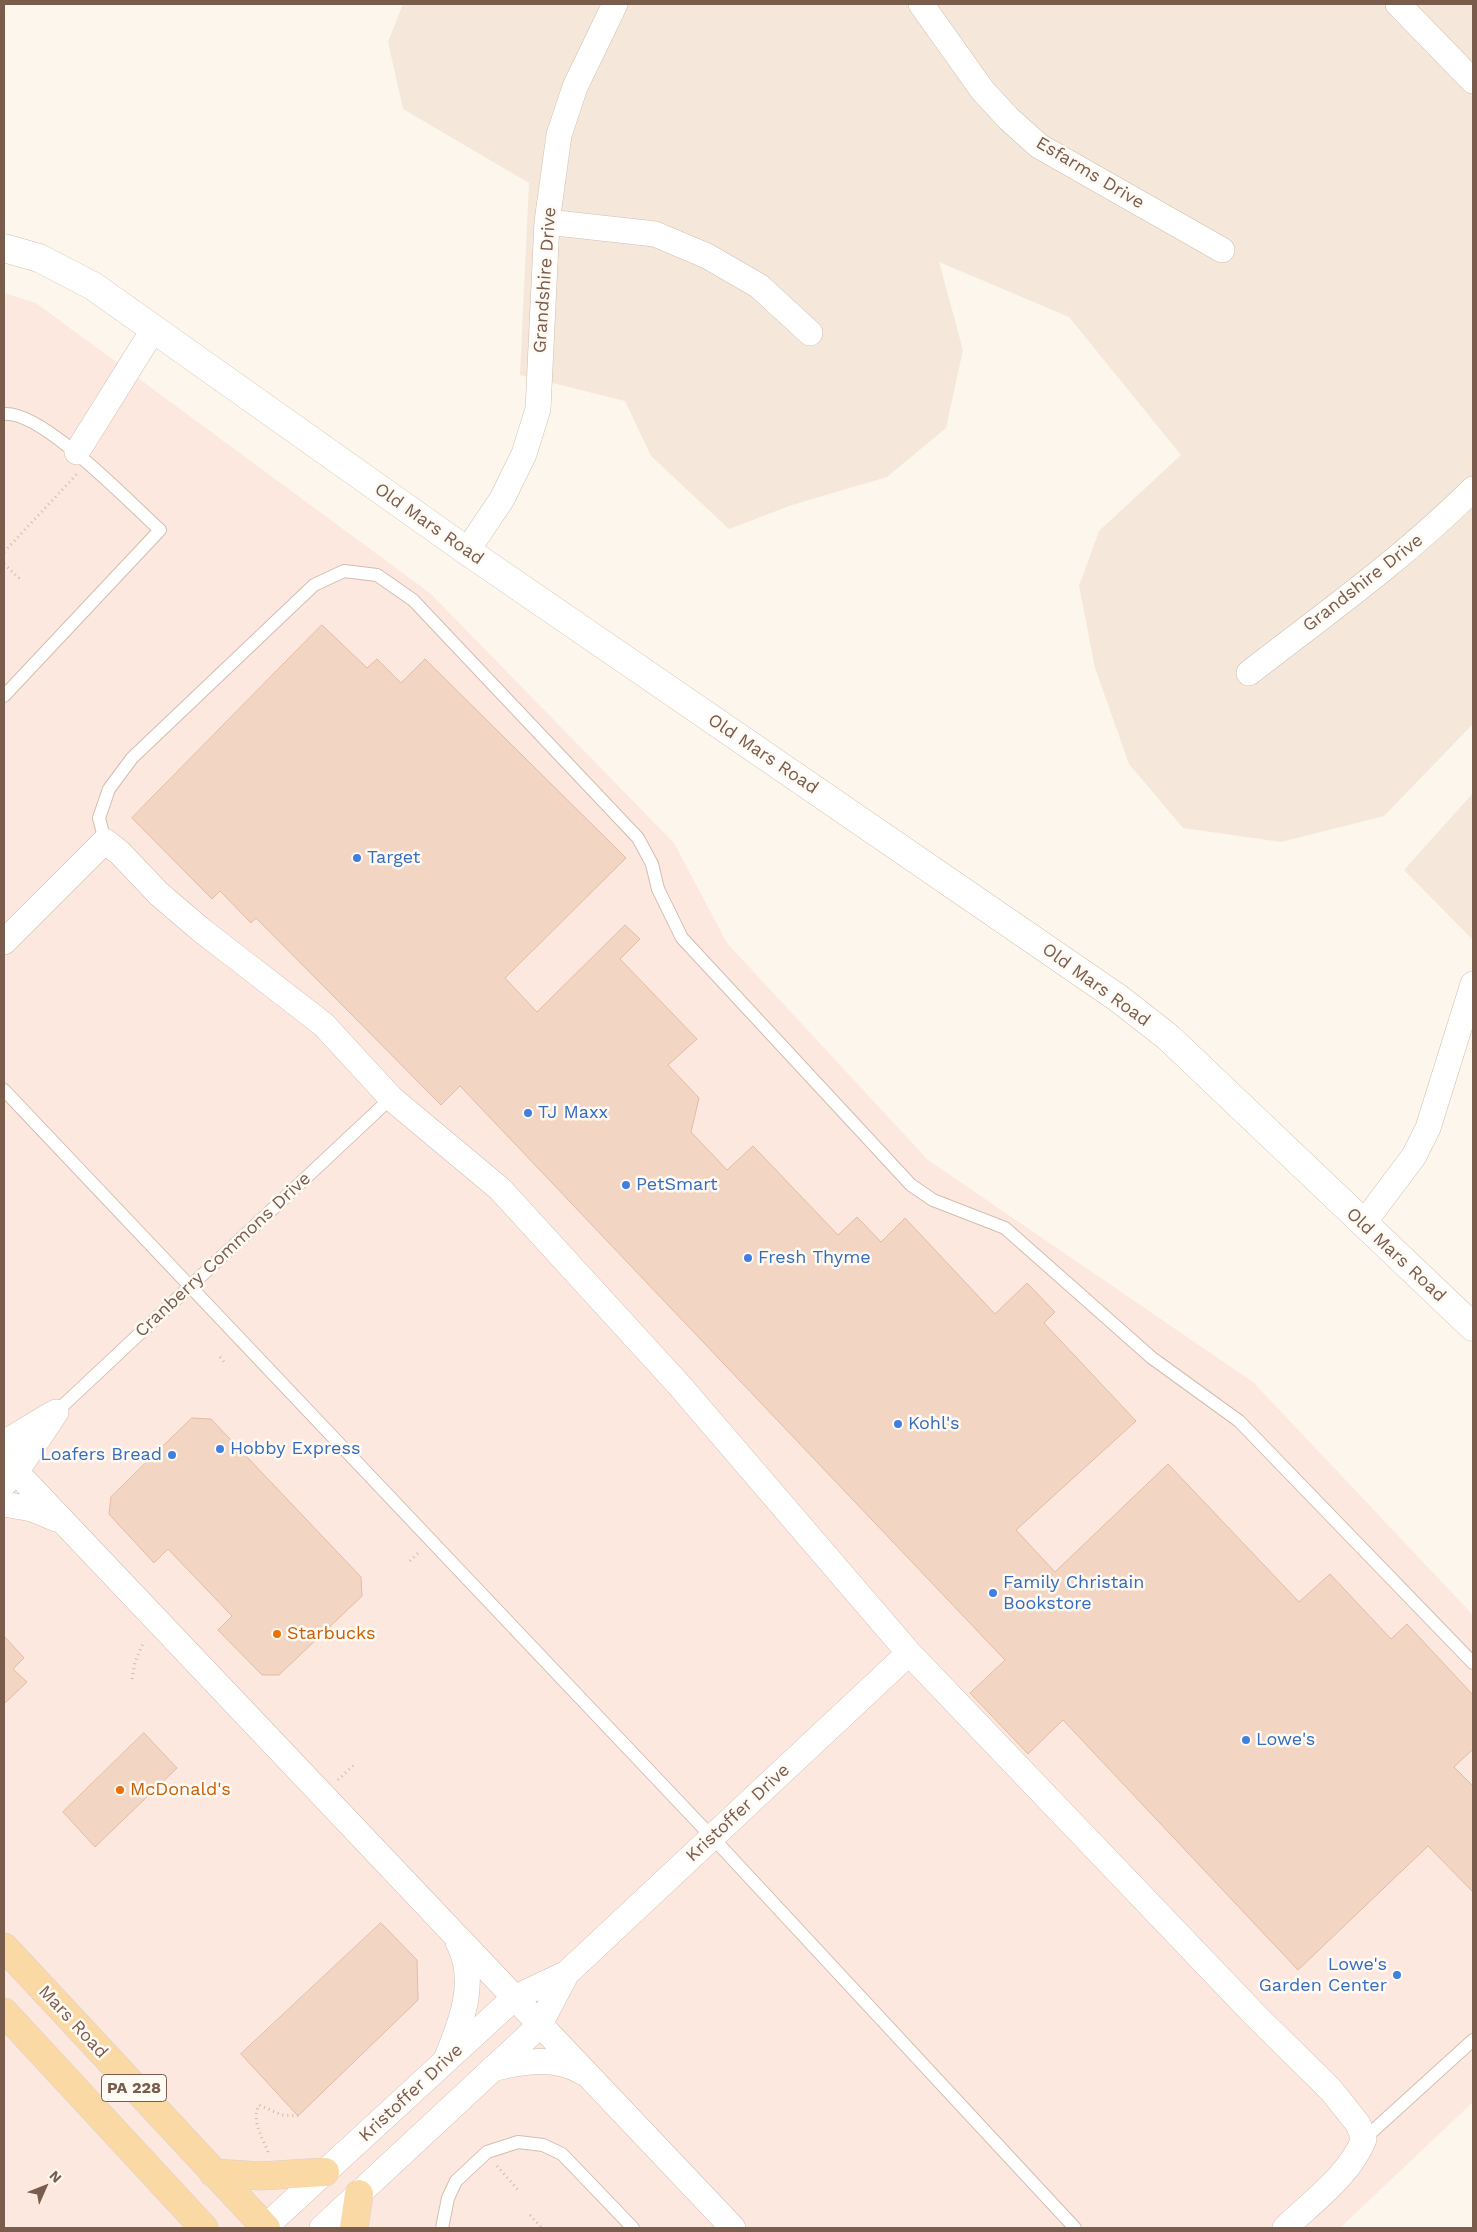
<!DOCTYPE html>
<html>
<head>
<meta charset="utf-8">
<style>
	body { margin:0 }
	#map { position:relative; width:1477px; height:2232px; overflow:hidden; background:#fdf6ec; font-family:"Work Sans",sans-serif }
	canvas { display:block }
	.frame { position:absolute; inset:0; border:5px solid #7a5c4d; pointer-events:none }
	.north { position:absolute; left:20px; top:2162px; width:50px; height:50px; -webkit-text-stroke:4px #fffaf3; paint-order:stroke; rotate:46deg; font-size:14px; font-weight:700; line-height:20px; text-align:center; color:#7a5c4d }
	.north::after { content:''; display:block; margin:auto; width:18px; height:22px; background:#7a5c4d; clip-path:polygon(50% 0,100% 100%,50% 72%,0 100%) }
</style>
</head>
<body>
<div id="map">
<canvas width="1477" height="2232"></canvas>
<div class="frame"></div>
<div class="north">N</div>
</div>
<script>
const g = document.querySelector('canvas').getContext('2d');
g.lineJoin = 'round';
function paint(path, color) {
  g.fillStyle = color;
  g.fill(path, 'evenodd');
}
function strokePath(path, color, width, dash) {
  g.strokeStyle = color;
  g.lineWidth = width;
  g.lineCap = dash ? 'butt' : 'round';
  g.setLineDash(dash || []);
  g.stroke(path);
}
function label(font, color, halo, rows, align = 'center') {
  g.font = font + ' "Work Sans",sans-serif';
  g.lineWidth = 5;
  g.setLineDash([]);
  g.textBaseline = 'middle';
  g.strokeStyle = halo;
  g.fillStyle = color;
  for (const [text, x, y, turn = 0] of rows) {
    g.save();
    g.translate(x, y);
    g.rotate((+turn || 0) * Math.PI / 180);
    g.textAlign = isNaN(turn) ? turn : align;
    if (halo) g.strokeText(text, 0, 0);
    g.fillText(text, 0, 0);
    g.restore();
  }
}
paint(new Path2D(`
	M403,4H1473V724L1384,816L1281,842L1183,828L1129,764L1095,668L1079,586L1099,531L1181,455L1069,317L939,262L963,350L946,428L887,477L792,505L729,529L651,456L625,401L520,375L529,183L403,109L388,42Z
	M1473,793V940L1404,870Z`), '#f5e8da');
paint(new Path2D(`
	M4,293L36,303L430,593L674,843L727,943L928,1160L1253,1382L1473,1615V2102L1340,2228H4Z`), '#fde8e0');
const building = new Path2D(`
	M322,625L367,668L377,659L401,683L425,659L626,858L505,978L537,1012L625,925L640,939L620,959L697,1039L668,1065L699,1098L691,1132L727,1170L753,1146L838,1235L857,1217L881,1242L905,1218L995,1314L1027,1283L1055,1312L1044,1323L1136,1421L1016,1530L1055,1572L1168,1464L1299,1602L1330,1574L1391,1639L1407,1624L1473,1695V1749L1454,1767L1473,1786V1892L1428,1846L1298,1970L1063,1720L1028,1754L970,1693L1005,1660L460,1086L441,1105L256,918L251,923L220,891L212,899L132,818Z
	M192,1418L211,1419L361,1577L362,1596L279,1675H262L218,1630L232,1616L168,1549L154,1563L109,1514L111,1497Z
	M4,1636L24,1658L13,1669L27,1682L4,1704Z
	M144,1733L177,1768L95,1847L63,1812Z
	M381,1923L417,1960L418,2000L298,2116L241,2054Z`);
paint(building, '#f3d5c3');
strokePath(building, '#e6bba3', 1);
const lane = new Path2D(`
	M4,414C42,410 130,503 160,530L4,696
	M105,841L99,818L109,789L132,758L314,585L344,571L377,575L413,600L638,838L652,864L658,889L682,938L911,1185L933,1200L1005,1228L1152,1358L1239,1421L1473,1663
	M4,1090L712,1837L1075,2228
	M56,1412L391,1098
	M1364,2139L1473,2040
	M442,2228L448,2198L456,2181L487,2152L518,2142L543,2145L562,2154L633,2228`);
const street = new Path2D(`
	M921,4L983,91L1009,119L1039,146L1222,250
	M1398,4L1473,81
	M547,222L655,234L707,256L759,286L810,333
	M77,452L153,330
	M467,551L502,499L524,454L538,409L547,222L559,135L575,87L615,4
	M1249,673C1325,614 1405,557 1473,489
	M4,942L105,841L120,853L159,894L200,929L324,1025L391,1098L500,1189L680,1386L909,1653L1255,2015L1331,2090L1358,2124L1364,2139C1349,2176 1313,2201 1285,2228
	M1363,1224L1414,1156L1428,1128L1473,984
	M4,1443L52,1414
	M4,1459L733,2228
	M5,1483L16,1472L56,1412
	M4,1504L32,1509L56,1519
	M447,2057C462,2021 478,1980 458,1942
	M492,2069C520,2062 555,2055 582,2072
	M265,2227L514,1998L567,1973L909,1653
	M322,2228L539,2026L567,1973`);
const secondary = new Path2D(`
	M4,248L39,258L93,286L467,551L1118,998L1168,1037L1473,1327`);
const primary = new Path2D(`
	M4,1947L266,2228
	M4,2012L204,2228
	M213,2173L261,2176L325,2172
	M354,2228L359,2194`);
strokePath(lane, '#d1beb0', 14);
strokePath(street, '#d1beb0', 26);
strokePath(secondary, '#d6c0b0', 29);
strokePath(primary, '#dad1cd', 29);
strokePath(new Path2D(`
	M4,552L77,474
	M4,564L21,580
	M220,1357L225,1363
	M410,1561L420,1551
	M132,1679L135,1662L144,1641
	M338,1780L356,1763
	M268,2152C262,2136 251,2121 259,2105L282,2115L298,2116
	M497,2166L518,2190
	M530,2215L542,2228`), '#d9b8a5', 3, [1, 4]);
strokePath(lane, '#fff', 12);
strokePath(street, '#fff', 25);
strokePath(secondary, '#fff', 28);
strokePath(primary, '#fbd9a5', 28);
for (const [x, y, r, color] of [
	[357,858,5,"#3f7fe0"],
	[528,1113,5,"#3f7fe0"],
	[626,1185,5,"#3f7fe0"],
	[748,1258,5,"#3f7fe0"],
	[898,1424,5,"#3f7fe0"],
	[220,1449,5,"#3f7fe0"],
	[172,1455,5,"#3f7fe0"],
	[993,1593,5,"#3f7fe0"],
	[277,1634,5,"#e8710a"],
	[1246,1740,5,"#3f7fe0"],
	[120,1790,5,"#e8710a"],
	[1397,1975,5,"#3f7fe0"]
]) {
  const dot = new Path2D();
  dot.arc(x, y, r, 0, 2 * Math.PI);
  g.fillStyle = color;
  g.fill(dot);
  strokePath(dot, '#fffaf3', 2);
}
for (const [x, y, w] of [
	[134,2088,65]
]) {
  const box = new Path2D();
  box.roundRect(x - w / 2, y - 13.5, w, 27, 4);
  g.fillStyle = '#fffaf3';
  g.fill(box);
  strokePath(box, '#7a5c4d', 1);
}
label('bold 16px', '#7a5c4d', null, [
	["PA 228",134,2088]
]);
label('18px', '#7a5c4d', '#fffaf3', [
	["Esfarms Drive",1090,173,31],
	["Grandshire Drive",545,280,-86],
	["Old Mars Road",429,524,35],
	["Grandshire Drive",1363,583,-38],
	["Old Mars Road",763,754,34],
	["Old Mars Road",1096,985,36],
	["Cranberry Commons Drive",223,1255,-43],
	["Old Mars Road",1396,1255,43],
	["Kristoffer Drive",738,1813,-43],
	["Mars Road",73,2022,47],
	["Kristoffer Drive",411,2093,-43]
]);
label('18px', '#366cbe', '#fffaf3', [
	["Target",367,858],
	["TJ Maxx",538,1113],
	["PetSmart",636,1185],
	["Fresh Thyme",758,1258],
	["Kohl's",908,1424],
	["Hobby Express",230,1449],
	["Loafers Bread",162,1455,"right"],
	["Family Christain",1003,1583],
	["Bookstore",1003,1604],
	["Lowe's",1256,1740],
	["Lowe's",1387,1965,"right"],
	["Garden Center",1387,1986,"right"]
], 'left');
label('18px', '#c56008', '#fffaf3', [
	["Starbucks",287,1634],
	["McDonald's",130,1790]
], 'left');
</script>
</body>
</html>
